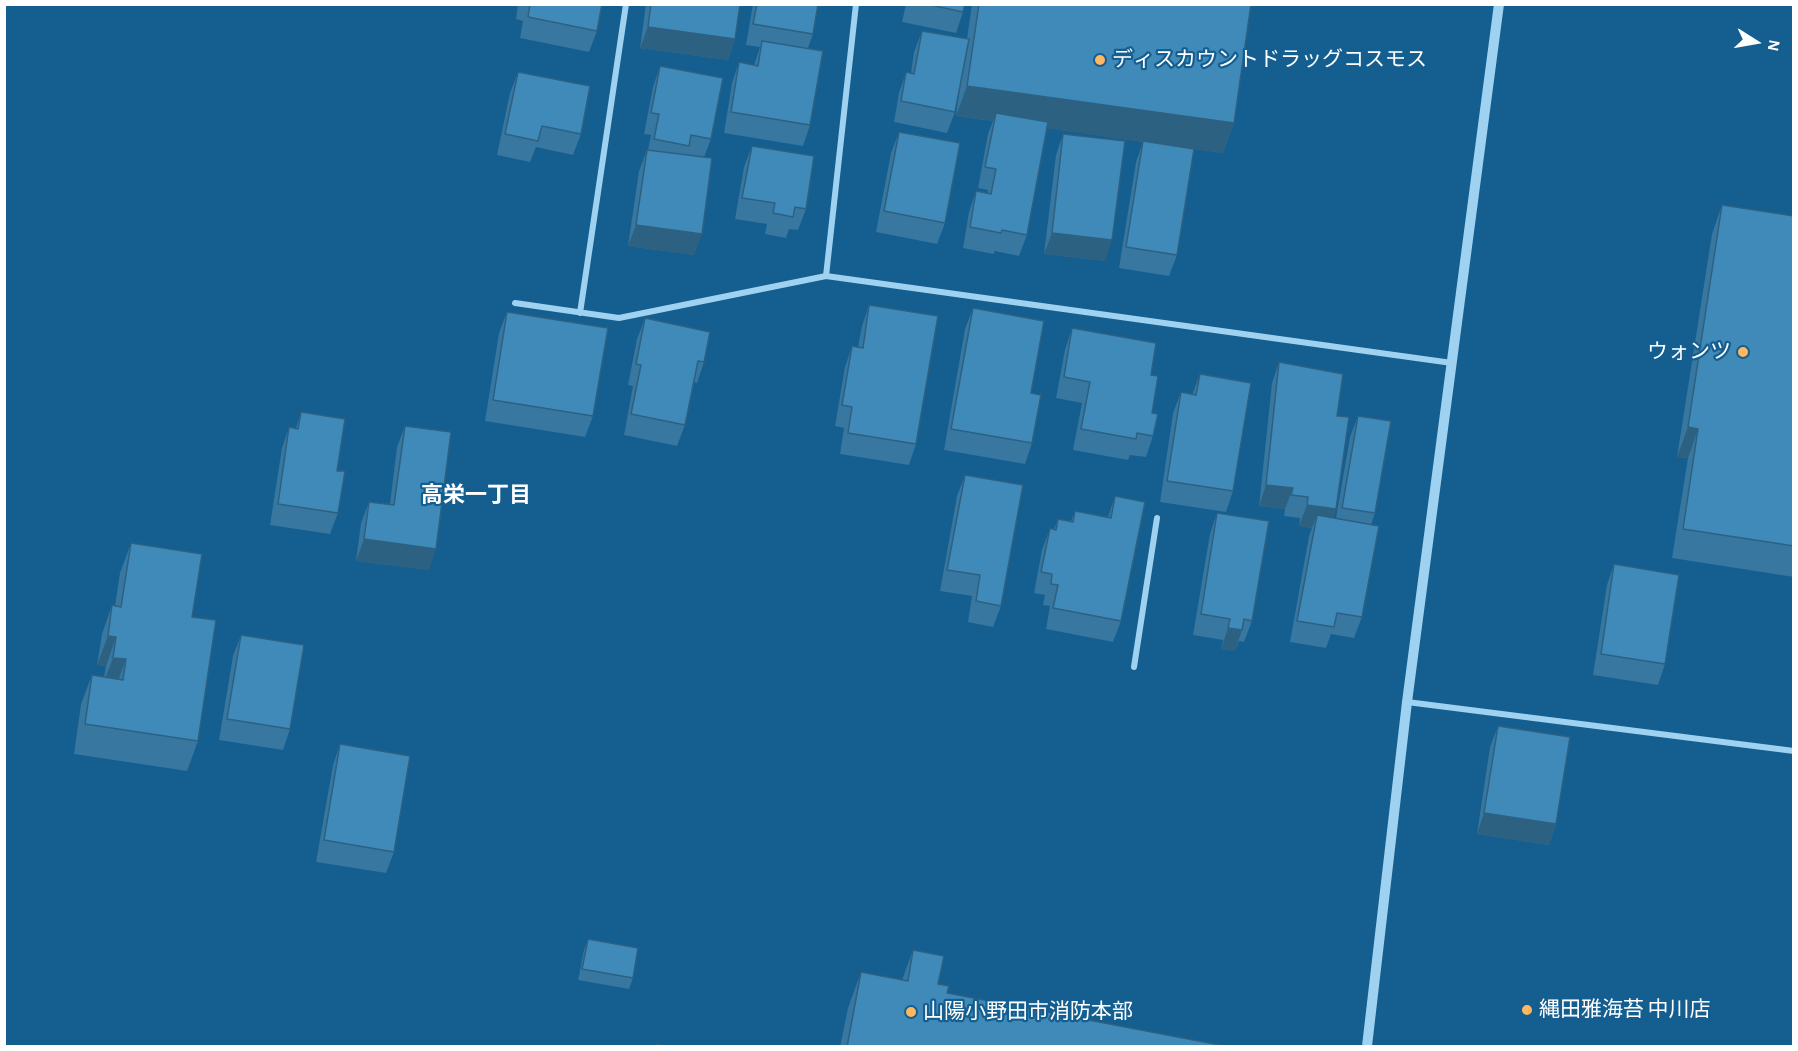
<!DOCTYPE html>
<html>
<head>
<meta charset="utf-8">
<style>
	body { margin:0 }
	#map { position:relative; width:1798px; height:1051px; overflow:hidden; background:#145e90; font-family:"Alegreya Sans",sans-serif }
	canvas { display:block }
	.frame { position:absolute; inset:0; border:6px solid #fff; pointer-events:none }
	.north { position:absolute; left:1726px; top:12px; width:60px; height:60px; -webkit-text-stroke:4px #145e90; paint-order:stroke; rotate:101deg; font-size:16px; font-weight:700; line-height:24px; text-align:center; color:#fff }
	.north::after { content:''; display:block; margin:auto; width:21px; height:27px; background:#fff; clip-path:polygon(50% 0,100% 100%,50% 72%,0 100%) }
</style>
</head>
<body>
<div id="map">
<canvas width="1798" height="1051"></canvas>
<div class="frame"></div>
<div class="north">N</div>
</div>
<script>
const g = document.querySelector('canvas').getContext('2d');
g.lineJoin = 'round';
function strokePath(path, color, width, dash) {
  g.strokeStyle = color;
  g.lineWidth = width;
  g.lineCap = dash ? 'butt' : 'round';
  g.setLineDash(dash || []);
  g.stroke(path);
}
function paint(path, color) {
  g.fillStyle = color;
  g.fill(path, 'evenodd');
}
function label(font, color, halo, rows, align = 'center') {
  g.font = font + ' "Alegreya Sans","Noto Sans JP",sans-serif';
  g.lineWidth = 4.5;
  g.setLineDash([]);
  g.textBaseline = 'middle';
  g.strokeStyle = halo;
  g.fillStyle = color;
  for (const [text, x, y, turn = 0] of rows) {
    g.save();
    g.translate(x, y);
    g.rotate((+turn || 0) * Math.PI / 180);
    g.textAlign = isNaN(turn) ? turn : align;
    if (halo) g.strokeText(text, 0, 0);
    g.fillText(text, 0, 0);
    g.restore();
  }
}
strokePath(new Path2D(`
	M826,276L856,4
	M515,303L619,318L826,276L1452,363
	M580,313L626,4
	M1134,667L1157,518
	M1407,702L1794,751`), '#9fd2f1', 6);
strokePath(new Path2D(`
	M1367,1046L1407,702L1499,4`), '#9fd2f1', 10);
paint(new Path2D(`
	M518,4H602L597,31L589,52L520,38L523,21L516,19Z
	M646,4H740L735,39L728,60L640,48Z
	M753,4H818L813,34L808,48L810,125L803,146L724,133L732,83L739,62L754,65L760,47L746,45Z
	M906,4H965L963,12L956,33L902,22Z
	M972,4H1251L1234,123L1223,153L1180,147L1177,255L1169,276L1119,268L1136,162L1143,142L1047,128L1027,235L1019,256L995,251L993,254L963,248L969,212L976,191L987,194L988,190L978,188L988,134L993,121L956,116L962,73L955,112L947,133L894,122L899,93L906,72L911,73L914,52L922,31L967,39Z
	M660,66L711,139L704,157L694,255L628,246L639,171L647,150H648L651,135L644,134L653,87Z
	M518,72L581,134L573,155L536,147L530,162L497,155L510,93Z
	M899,132L945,223L937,244L876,232L891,153Z
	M1063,134L1105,261L1044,254L1056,155Z
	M752,146L806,209L798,230L789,229L786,238L765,234L767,224L735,219L744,167Z
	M1722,205L1794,216V577L1672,558L1688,458L1677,457L1712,234Z
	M869,305L916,444L909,465L840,454L844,428L835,426L845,367L852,346L858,347L862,326Z
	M973,308L1031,393L1032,443L1025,464L944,450L965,329Z
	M507,312L593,416L585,437L485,421L499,333Z
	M645,318L704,362L697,383L694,382L685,425L677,446L624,435L633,386L628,385L637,339Z
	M1072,328L1151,375L1153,436L1146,457L1130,455L1128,460L1073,450L1082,403L1056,398L1065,350Z
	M1279,362L1337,416L1336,509L1333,518H1336L1350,437L1358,416L1375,513L1371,525L1362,617L1354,638L1331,634L1326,648L1290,642L1309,536L1312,528L1299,526L1300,518L1284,516L1285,509L1259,506L1272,383Z
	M1200,374L1233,491L1226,512L1160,502L1173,413L1181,392L1192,395Z
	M301,412L337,471L338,513L330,534L270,525L282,448L289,427L296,428Z
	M405,426L429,570L356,561L361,523L369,502L390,504L397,447Z
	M965,475L1001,606L993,627L968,622L972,596L940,591L957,496Z
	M1115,496L1121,621L1113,642L1046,629L1050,606L1043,605L1045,595L1034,593L1042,550L1050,528L1054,529L1058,519L1071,521L1075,511L1108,517Z
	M1217,513L1252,621L1244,642L1239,641L1235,651L1221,649L1223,640L1193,635L1210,534Z
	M131,543L192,617L198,741L187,771L74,754L81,704L92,675L104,677L106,666L97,665L102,634L112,605L115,606L120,573Z
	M1614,564L1665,664L1658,685L1593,675L1607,585Z
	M241,635L290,729L283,750L219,740L233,656Z
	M1498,726L1556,824L1549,845L1477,834L1490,747Z
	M340,744L394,852L386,873L316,862L333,765Z
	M588,939L633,978L629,989L578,980L584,950Z
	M913,950L938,984L947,993L1230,1047H840L848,1008L861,972L902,980Z`), '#3777a0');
paint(new Path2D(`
	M648,27L735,39L728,60L640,48Z
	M967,86L1234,123L1223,153L994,121L996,113L993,121L956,116Z
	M636,225L702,234L694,255L628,246Z
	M1052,233L1112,240L1105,261L1044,254Z
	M1688,427L1698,429L1688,458L1677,457Z
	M1266,485L1293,488L1285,509L1259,506Z
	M1307,505L1336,509L1328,530L1317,515L1312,528L1299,526Z
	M364,539L436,549L429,570L356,561Z
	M1228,628L1242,630L1235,651L1221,649Z
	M108,636L116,637L106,666L97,665Z
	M113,658L126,659L115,689L102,687Z
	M1484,813L1556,824L1549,845L1477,834Z`), '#2d6182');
const building = new Path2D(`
	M530,4H602L597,31L528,17Z
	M651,4H740L735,39L648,27Z
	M757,4H818L813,34L753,24Z
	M926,4H965L963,12Z
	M979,4H1251L1234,123L967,86Z
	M922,31L969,39L955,112L901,101L906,72L914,74Z
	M762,41L823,51L810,125L731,112L739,62L758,66Z
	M660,66L723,78L711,139L691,135L689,146L654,139L659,114L651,113Z
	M518,72L590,86L581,134L542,126L538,141L505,134Z
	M996,113L1048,122L1027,235L1002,230L1001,233L970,227L976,191L991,194L996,169L985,167Z
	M899,132L960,143L945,223L884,211Z
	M1063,134L1125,141L1112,240L1052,233Z
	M1143,141L1194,149L1177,255L1126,247Z
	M752,146L814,156L806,209L795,207L793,217L773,213L775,203L742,198Z
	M647,150L712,158L702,234L636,225Z
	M1722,205L1794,216V546L1683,529L1698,429L1688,427Z
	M869,305L938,316L916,444L848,433L852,407L842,405L852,346L863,348Z
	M973,308L1044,321L1031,393L1041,395L1032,443L951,429Z
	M507,312L608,328L593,416L493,400Z
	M645,318L710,332L704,362L698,361L685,425L631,414L641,365L636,364Z
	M1072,328L1156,343L1151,375L1158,376L1152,413L1158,414L1153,436L1137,433L1136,439L1081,429L1090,382L1064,377Z
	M1279,362L1343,374L1337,416L1349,417L1336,509L1307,505L1308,497L1291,495L1293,488L1266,485Z
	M1200,374L1251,383L1233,491L1167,481L1181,392L1196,395Z
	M301,412L345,419L337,471H345L338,513L278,504L289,427L298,429Z
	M1358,416L1391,421L1375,513L1342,508Z
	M405,426L451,432L436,549L364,539L369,502L394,505Z
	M965,475L1023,485L1001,606L976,601L980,575L947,570Z
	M1115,496L1145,502L1121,621L1053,608L1058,585L1051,584L1052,574L1041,572L1050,528L1056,530L1058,519L1073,522L1075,511L1111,518Z
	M1217,513L1269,521L1252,621L1244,619L1242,630L1228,628L1230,619L1201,614Z
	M1317,515L1379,526L1362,617L1337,613L1334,627L1297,621Z
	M131,543L202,554L192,617L216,620L198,741L85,724L92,675L123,680L126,659L113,658L116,637L108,636L112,605L121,607Z
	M1614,564L1679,575L1665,664L1601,654Z
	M241,635L304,645L290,729L227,719Z
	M1498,726L1570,737L1556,824L1484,813Z
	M340,744L410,756L394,852L324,840Z
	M588,939L638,948L633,978L582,969Z
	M913,950L944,956L938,984L949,986L947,993L1230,1047H847L861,972L908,981Z
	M657,1044L670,1047H657Z`);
paint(building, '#408aba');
strokePath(building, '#2d6182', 1.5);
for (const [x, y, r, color] of [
	[1100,60,6,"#ffb760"],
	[1743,352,6,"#ffb760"],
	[1527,1010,6,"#ffb760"],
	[911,1012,6,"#ffb760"]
]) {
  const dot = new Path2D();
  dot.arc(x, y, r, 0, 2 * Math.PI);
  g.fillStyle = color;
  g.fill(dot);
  strokePath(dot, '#145e90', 2);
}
label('21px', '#fff', '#145e90', [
	["ディスカウントドラッグコスモス",1112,60],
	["ウォンツ",1731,352,"right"],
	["縄田雅海苔 中川店",1539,1010],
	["山陽小野田市消防本部",923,1012]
], 'left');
label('bold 22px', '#fff', '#145e90', [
	["高栄一丁目",476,495]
]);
</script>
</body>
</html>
